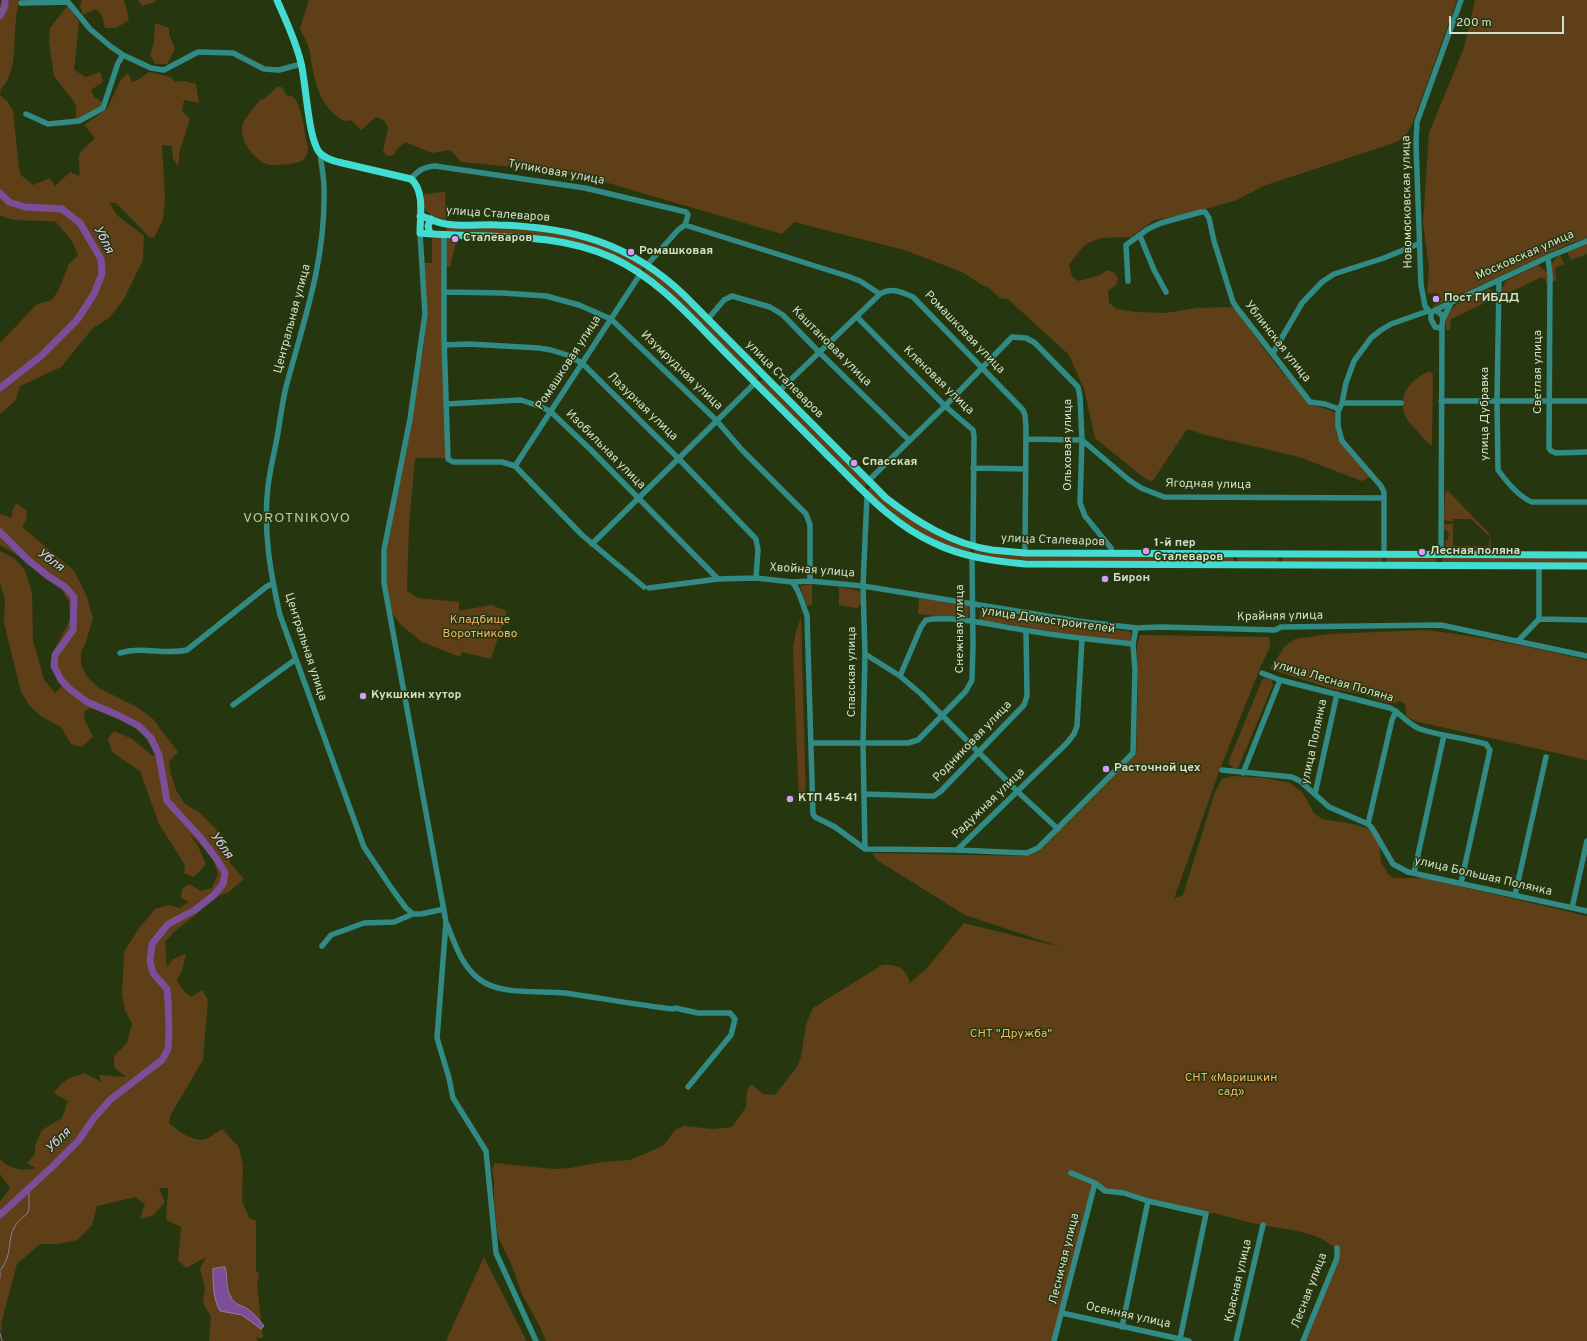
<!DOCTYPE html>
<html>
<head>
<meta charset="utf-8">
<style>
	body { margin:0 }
	#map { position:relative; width:1587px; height:1341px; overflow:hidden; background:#263710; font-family:Overpass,sans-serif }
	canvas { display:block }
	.scale { position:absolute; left:1449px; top:16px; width:115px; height:18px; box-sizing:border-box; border:2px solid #d3dfc8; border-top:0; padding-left:5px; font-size:12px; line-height:14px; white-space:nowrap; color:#d3dfc8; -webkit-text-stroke:3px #263710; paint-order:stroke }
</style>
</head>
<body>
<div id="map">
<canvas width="1587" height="1341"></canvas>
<div class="scale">200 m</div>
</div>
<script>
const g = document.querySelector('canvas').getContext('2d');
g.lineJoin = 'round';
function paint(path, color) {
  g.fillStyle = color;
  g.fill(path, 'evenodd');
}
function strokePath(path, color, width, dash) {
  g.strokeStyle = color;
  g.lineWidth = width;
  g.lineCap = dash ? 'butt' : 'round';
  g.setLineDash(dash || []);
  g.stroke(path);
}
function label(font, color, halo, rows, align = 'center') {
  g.font = font + ' Overpass,sans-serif';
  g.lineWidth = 3;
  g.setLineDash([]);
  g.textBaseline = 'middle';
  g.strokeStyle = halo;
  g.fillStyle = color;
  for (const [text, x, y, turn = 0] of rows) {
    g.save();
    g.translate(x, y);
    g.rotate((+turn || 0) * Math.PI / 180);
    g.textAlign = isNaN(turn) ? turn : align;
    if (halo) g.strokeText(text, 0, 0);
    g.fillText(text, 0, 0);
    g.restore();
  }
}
paint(new Path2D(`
	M3,0H19C18,6 16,13 16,19C13,42 18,71 1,89L0,95L7,101L13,110L19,169L21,175L33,185L50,178L55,186L70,172L79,176C81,169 78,164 79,157C80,149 90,144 95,138L84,125L107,109L120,81L128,73L132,82L138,80L149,72L171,77L175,82L184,81L196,84L199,103L184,100L182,111L190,119L180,150L178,167L173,158L172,146L162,145L165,200L163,220L154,238L149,237L116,203H109L118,216L144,236L143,260L124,299L109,318L93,328L61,367L20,386L15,401L0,414V343L37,304L52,300L59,289L69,264L78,255L72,241L56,222C38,219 17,224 0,215V4Z
	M82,0H123L125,3L129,20L116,28H105L102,15L96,9L83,15L80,6Z
	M138,0H156L155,2L142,6Z
	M309,0H1457L1412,125L1404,138L1391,144L1263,186L1237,200L1184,215L1154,220L1131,237L1101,238L1088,243L1081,249L1069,265L1072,276L1078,281L1100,275L1107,270L1115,273L1118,279L1116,285L1108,291L1109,303L1117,309L1136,312L1165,313L1197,308L1233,307L1276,365L1311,405L1330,410L1336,414V432L1343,445L1371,477L1362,481L1299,457L1202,434L1187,429L1152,482L1143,477L1095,438L1084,389L1069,355L1008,299L1000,298L988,287L982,285L962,272L923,257L904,250L794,222L782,234L591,178L524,168L461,162L450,150L432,153L405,142L396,150L394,155L387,156L383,151L388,129L385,121C375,116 377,116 369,123C367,126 363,128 361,130L351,120L344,121C316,105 314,76 309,48C307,41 302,35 300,28Z
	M1475,0H1587V238L1569,244L1433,307L1432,306L1441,300L1437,293L1427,294L1429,269L1423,223L1429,133L1464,48Z
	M68,5L79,22L74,70L86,77L100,72L103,82L91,90L94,97L102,102L101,108L87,116L76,119V106L72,99L54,76L49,41L50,28Z
	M155,23L169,28V34L175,49L167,64H155L150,55L154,42Z
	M277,87H282L286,95L294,97C302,111 303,120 305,135C306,140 308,145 308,150C307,161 297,164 288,164C282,164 276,166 270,165C256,162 241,143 242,128C243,119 255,107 260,100L264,99Z
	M445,192L446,221L431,216L424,208V194Z
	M446,227L526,228L598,242L644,266L642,270H640L596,249L446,231Z
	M432,237H442L446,458H415L409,525L407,591L418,598L459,602V611L491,605L507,611L491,659L462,652L460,657L422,642L401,625L392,613L386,582V565L388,543L423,350L426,327L423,263H432Z
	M447,238H463L462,240H460L455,246L450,267L446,266V240Z
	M1587,244V254L1571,260L1567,252Z
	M1560,255L1564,264L1555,268L1556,281H1551C1551,271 1550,260 1560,255Z
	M1538,265L1547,272L1548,284H1546V280L1542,277L1502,296L1501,301L1499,295L1506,281Z
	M646,268L672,286L759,377L755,380L644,273V271Z
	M1490,289L1496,296V301L1495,298L1451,319L1450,330H1446C1446,325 1445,318 1448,314C1453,303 1478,293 1490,289Z
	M1430,371L1433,375L1432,446C1427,443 1423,438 1419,433C1414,428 1408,422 1405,415C1397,395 1412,378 1430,371Z
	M763,379L867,484L864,488L759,382Z
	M869,488H872L890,504L970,547V552L969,553L929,539L903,524L867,491Z
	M1448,491L1488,532L1491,539V552H1449L1446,549L1445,541L1448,540L1449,533L1444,529V524H1453V546H1489L1490,537L1471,519H1453V521H1447L1444,519L1445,494V492Z
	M16,503L26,510L27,519L22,527L74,571L87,597L93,619L85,644L81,652V664L87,677L99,688L137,707L153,719L178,752L169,761L171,775L177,792L185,804L200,813L215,828L229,850L230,863L244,879L229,892L217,896L200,909L196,915L176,930L165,942L167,967L173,959L186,954L182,970L177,980L182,989L191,997L202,990L208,1000L203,1060L171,1114L169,1123C178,1131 194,1143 206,1139C211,1137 217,1132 222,1129L239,1147L243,1165L242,1201L249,1218L256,1221V1271L259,1273L257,1284L263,1338H256L258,1341H209L211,1317L203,1303L205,1287L200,1269L206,1257L186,1268L178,1260L181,1227L166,1220L168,1188H159L165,1202L154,1215L140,1219L145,1204L135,1197L97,1206L92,1225L77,1240L59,1244H40L17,1264L1,1324L2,1329L0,1332V1202L10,1188L0,1174V1159C7,1169 25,1172 36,1168L27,1163L35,1154V1146L42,1130L62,1118L68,1101L54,1093C64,1079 69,1078 85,1073L101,1082L99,1075L126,1077L114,1067V1056L127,1043L132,1024L125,1010L122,994L124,952L139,928L155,909L169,905L180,908L189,902L181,898L182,889L189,884L201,891L212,888L218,874L212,857L189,833L198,846L206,864L194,877L184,873L185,865L159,824L140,771L112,752L108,739L114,731L132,739L153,756L155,754L144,735L123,720L90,708L85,711L84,719L93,736L82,747L71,744L61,727L42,717L30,706L21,692L4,623L5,600L0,583V551L14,558L25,570L32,593L33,640L44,680L55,693L64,684L57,671L53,652L70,620L69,601L57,583L14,553L0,545V514L12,518V512Z
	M975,549L1159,556L1160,562L1005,560L974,553Z
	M1167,555L1234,557L1233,563L1165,561L1164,558Z
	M1275,555L1278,558L1279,561L1275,563L1237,562V557Z
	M1284,556L1382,558V563H1284L1282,561V558Z
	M1388,556L1436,558L1437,561L1435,563L1386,562V558Z
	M1446,557H1587V564L1442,562V559Z
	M812,584V605L807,606L800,586Z
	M839,587L857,590L860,592L862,603L857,608L839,605Z
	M919,598L969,606L968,620L918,614Z
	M981,610L1131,632L1130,643L979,620Z
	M801,617L806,800L799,804L793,648L796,631Z
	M1425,630C1480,636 1533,648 1587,660V760L1415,721L1406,716L1405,704L1400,701L1395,703H1387L1361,694L1332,689L1270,669L1285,646L1295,639L1330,634Z
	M1140,635L1269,637L1270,647L1260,668L1220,769L1174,899L1183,895L1215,792L1222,779L1233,776L1265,778L1290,783L1302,792L1314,813L1322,819L1353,824L1372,830L1379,843L1381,862L1388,874L1394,878H1424L1587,916V1341H1305L1340,1254C1324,1231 1287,1230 1262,1225C1246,1222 1230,1217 1214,1213L1206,1214L1105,1191L1096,1183L1054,1341H546L539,1325L522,1294L510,1261L498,1237L494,1201V1183L492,1169L495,1163L554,1169L570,1168L602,1162L630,1160L663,1146L675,1130L684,1126L713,1129L732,1127L746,1107L747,1091L751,1084L763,1094L775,1095L797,1067L801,1057L806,1024L813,1008L882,965C897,964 906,968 910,983L927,968L964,923L1064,948L965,915L877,860L872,853L1025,856L1038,852L1136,754L1138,688L1137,644Z
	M1266,678L1271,680L1273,685L1238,768L1235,769L1228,763L1262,680Z
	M484,1257L526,1340L527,1341H446Z`), '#5f3f17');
const water = new Path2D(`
	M225,1267C228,1277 225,1288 231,1297C234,1304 240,1305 246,1308C253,1312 259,1320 264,1326L261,1329L242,1315L220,1311C213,1299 213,1283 213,1269Z`);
paint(water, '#7a4e99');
strokePath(water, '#957aa7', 1);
strokePath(new Path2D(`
	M0,1271C18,1247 0,1234 27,1214L29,1209V1188
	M0,1272V1278
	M0,1333L2,1341`), '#957aa7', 1);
strokePath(new Path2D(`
	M0,16L5,6V0
	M0,193L9,202L25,207L62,209L80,223L101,259L102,274L94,294L77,320L41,356L0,388
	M0,532L28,560L48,576L65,587L74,597L73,630L55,655L54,666L61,680L71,690L87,702L120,716L139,726L151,738L159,755L167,801L201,838L218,861L225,873L223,884L214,895L195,910L168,924L152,944L150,961L153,973L167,989L168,1001L169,1030L168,1049L162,1060L111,1099L94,1118L79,1140L53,1166L0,1215`), '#7a4e99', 7);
strokePath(new Path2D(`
	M21,3L68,2L90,29L110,46L123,55L151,68L164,70L198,52L233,53L264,69L279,70L301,64
	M26,114L48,124L79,121L103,108L118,63L123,55
	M320,152C321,164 324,176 324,188C326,260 304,320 286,387C282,404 280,421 277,438C274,454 270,470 268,486C263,530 270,572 280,615L364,847L392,889L406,908L413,914H421L444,909
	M411,179C418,170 424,167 435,166L585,188L686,212L688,215L685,225
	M685,225L847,276L860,281L880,294C891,287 902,292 913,297L1023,410L1025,415L1026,427L1025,553
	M420,233L425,314L410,419L384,550V583L446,922L437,1038L449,1078L453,1098L486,1151L496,1253L536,1341
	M444,235V338L448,459L453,462H502L515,466L582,535L644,587
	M1140,236L1154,270L1166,292
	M1548,257L1550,276L1549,448L1551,451L1556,453L1587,452
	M648,264L678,230L685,225
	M1499,280L1497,401L1498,470C1506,481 1519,497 1532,502H1587
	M1128,281L1126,245L1148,229L1161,223L1201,212H1205L1209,218L1214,241L1233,302L1237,308L1310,402L1325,404L1339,409
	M445,292L503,293L546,296L579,305L611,319L716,420L742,450L806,514L810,525V581
	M1435,310L1548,257L1587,241
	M1435,310L1441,314L1443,319L1442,325L1440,328L1435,327L1431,319V313Z
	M1431,313L1425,306L1421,285L1416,143L1417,122L1461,0
	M857,317L945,406L973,430L974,436L973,545
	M708,319L724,300L732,296L770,307L783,315L819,352L909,440
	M1443,319L1451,303
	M445,345L469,344L539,348L551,350L567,355L582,363L678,458L756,539L758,550L756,578
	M1273,353L1302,303L1322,282L1334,274L1384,258L1418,244
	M779,391L880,294
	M1441,401H1587
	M1342,403H1401
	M446,404L521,400L539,406L550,411L591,450L718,579
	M1026,439L1082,440L1129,480L1141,488L1164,497L1384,498
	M515,466L641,273
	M973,468L1026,469
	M868,481L945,406L1012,337L1026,338L1035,343L1078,387L1080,397L1082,440L1080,503L1085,516L1111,548L1112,553
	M592,544L755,383
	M1384,554V492L1381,486L1342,441L1338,426V412L1342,403L1346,383L1354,361L1371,338L1381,330L1391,324L1428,311
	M1441,555L1442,325
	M792,582C800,590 802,604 807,615L813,814L815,817L835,827L865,849L957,850L1027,853L1038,848L1133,753L1135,670L1133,644L1136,628
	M649,588L718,579L756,578L792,582L810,581L863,586L1078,621L1136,628L1161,627L1275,630L1281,627L1441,625L1587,656
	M1539,619L1587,620
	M1518,641L1539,619V566
	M120,653C143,646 163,655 187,650L266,587L273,583
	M865,654L900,676L921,694L1018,792L1058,829
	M1262,673L1280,680L1390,708C1401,713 1407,724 1420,729C1441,736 1464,738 1486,744L1490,750L1461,883
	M900,676L921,627L926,620C952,615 997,626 1023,630C1060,636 1096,640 1133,644
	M233,705L296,659
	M811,743H908L918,740L966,691L972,680L973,646L972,557
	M1222,770L1292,777L1300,781L1329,807L1368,824L1372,828L1393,864L1408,872L1587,911
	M1243,773L1280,680
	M864,794L926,796H934L941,791L1024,705L1027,696L1026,631
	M1315,794L1337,694
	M1368,824L1392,720L1396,711
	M865,849L863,744L865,654L863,586L867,496
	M957,850L1067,743L1074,734L1077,726L1082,639
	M1414,873L1444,735
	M1515,895L1546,757
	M1572,908L1587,841
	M447,924C455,944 461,965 479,979C500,996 539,990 565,993C601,998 637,1005 673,1009L675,1008L698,1013H730L735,1019L731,1035L688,1087
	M322,946L331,935L364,923L394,922L413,914
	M1071,1173L1095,1183L1105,1191L1124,1193L1148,1201L1206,1214L1180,1339
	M1062,1313L1189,1341
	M1122,1327L1148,1201
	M1054,1341L1095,1183
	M1236,1341L1263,1225
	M1303,1341L1337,1258V1248`), '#328a84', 5.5);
strokePath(new Path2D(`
	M277,0C286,21 296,41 301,63C306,83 308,137 319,152C324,158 331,160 338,162L411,179C425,191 420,216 420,233C485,239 552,230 613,258C654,277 685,311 716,343C753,381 791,418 828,456C861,488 891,524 934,543C963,557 993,561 1025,564L1587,566
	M420,216C429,218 438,223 446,224C463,227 481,224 498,225C572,227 630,243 684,295L886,498C917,522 952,544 992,550C1003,551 1014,552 1025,553L1587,555
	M430,234L428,226L431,219`), '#43dcd3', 7);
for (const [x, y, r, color] of [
	[455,239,4,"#d39cfc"],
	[631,252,4,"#d39cfc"],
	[1436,299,4,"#d39cfc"],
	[854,463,4,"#d39cfc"],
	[1146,551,4,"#d39cfc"],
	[1422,552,4,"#d39cfc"],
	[1105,579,4,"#d39cfc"],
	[363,696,4,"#d39cfc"],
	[1106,769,4,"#d39cfc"],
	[790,799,4,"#d39cfc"]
]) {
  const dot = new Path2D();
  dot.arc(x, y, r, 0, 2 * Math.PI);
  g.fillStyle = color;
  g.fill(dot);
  strokePath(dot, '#263710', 1.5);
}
label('12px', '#d3dfc8', '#263710', [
	["Тупиковая улица",556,173,10],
	["Новомосковская улица",1408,202,-91],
	["улица Сталеваров",498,215,4],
	["Московская улица",1525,256,-24],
	["Центральная улица",293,319,-75],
	["Ромашковая улица",964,333,46],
	["Ублинская улица",1277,342,52],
	["Каштановая улица",831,347,45],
	["Ромашковая улица",569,363,-57],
	["Изумрудная улица",681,371,44],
	["Светлая улица",1539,372,-90],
	["улица Сталеваров",784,380,45],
	["Кленовая улица",938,381,44],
	["Лазурная улица",642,407,44],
	["улица Дубравка",1486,414,-90],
	["Ольховая улица",1069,445,-90],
	["Изобильная улица",605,450,45],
	["Ягодная улица",1208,485,1],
	["улица Сталеваров",1053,541,2],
	["Хвойная улица",812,571,4],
	["Крайняя улица",1280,617,-1],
	["улица Домостроителей",1048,621,8],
	["Снежная улица",961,629,-90],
	["Центральная улица",305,647,72],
	["Спасская улица",853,672,-90],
	["улица Лесная Поляна",1333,682,16],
	["Родниковая улица",973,742,-46],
	["улица Полянка",1315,742,-78],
	["Радужная улица",989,804,-44],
	["улица Большая Полянка",1483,877,13],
	["Лесничая улица",1065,1259,-76],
	["Красная улица",1239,1281,-77],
	["Лесная улица",1310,1291,-69],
	["Осенняя улица",1128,1316,12]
]);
label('bold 12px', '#d3dfc8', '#263710', [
	["Сталеваров",463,239],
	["Ромашковая",639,252],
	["Пост ГИБДД",1444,299],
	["Спасская",862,463],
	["1-й пер",1154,544],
	["Сталеваров",1154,558],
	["Лесная поляна",1430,552],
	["Бирон",1113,579],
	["Кукшкин хутор",371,696],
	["Расточной цех",1114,769],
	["КТП 45-41",798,799]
], 'left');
label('12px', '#f6b364', '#263710', [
	["Кладбище",480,621],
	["Воротниково",480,635],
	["СНТ \"Дружба\"",1011,1035],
	["СНТ «Маришкин",1231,1079],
	["сад»",1231,1093]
]);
label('italic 13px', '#e3ccf6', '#263710', [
	["Убля",103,240,63],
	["Убля",50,561,36],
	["Убля",221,846,54],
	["Убля",59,1141,-45]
]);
g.letterSpacing = '1px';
label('14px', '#b7cea1', '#263710', [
	["VOROTNIKOVO",297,519]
]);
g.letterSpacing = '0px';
</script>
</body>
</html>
